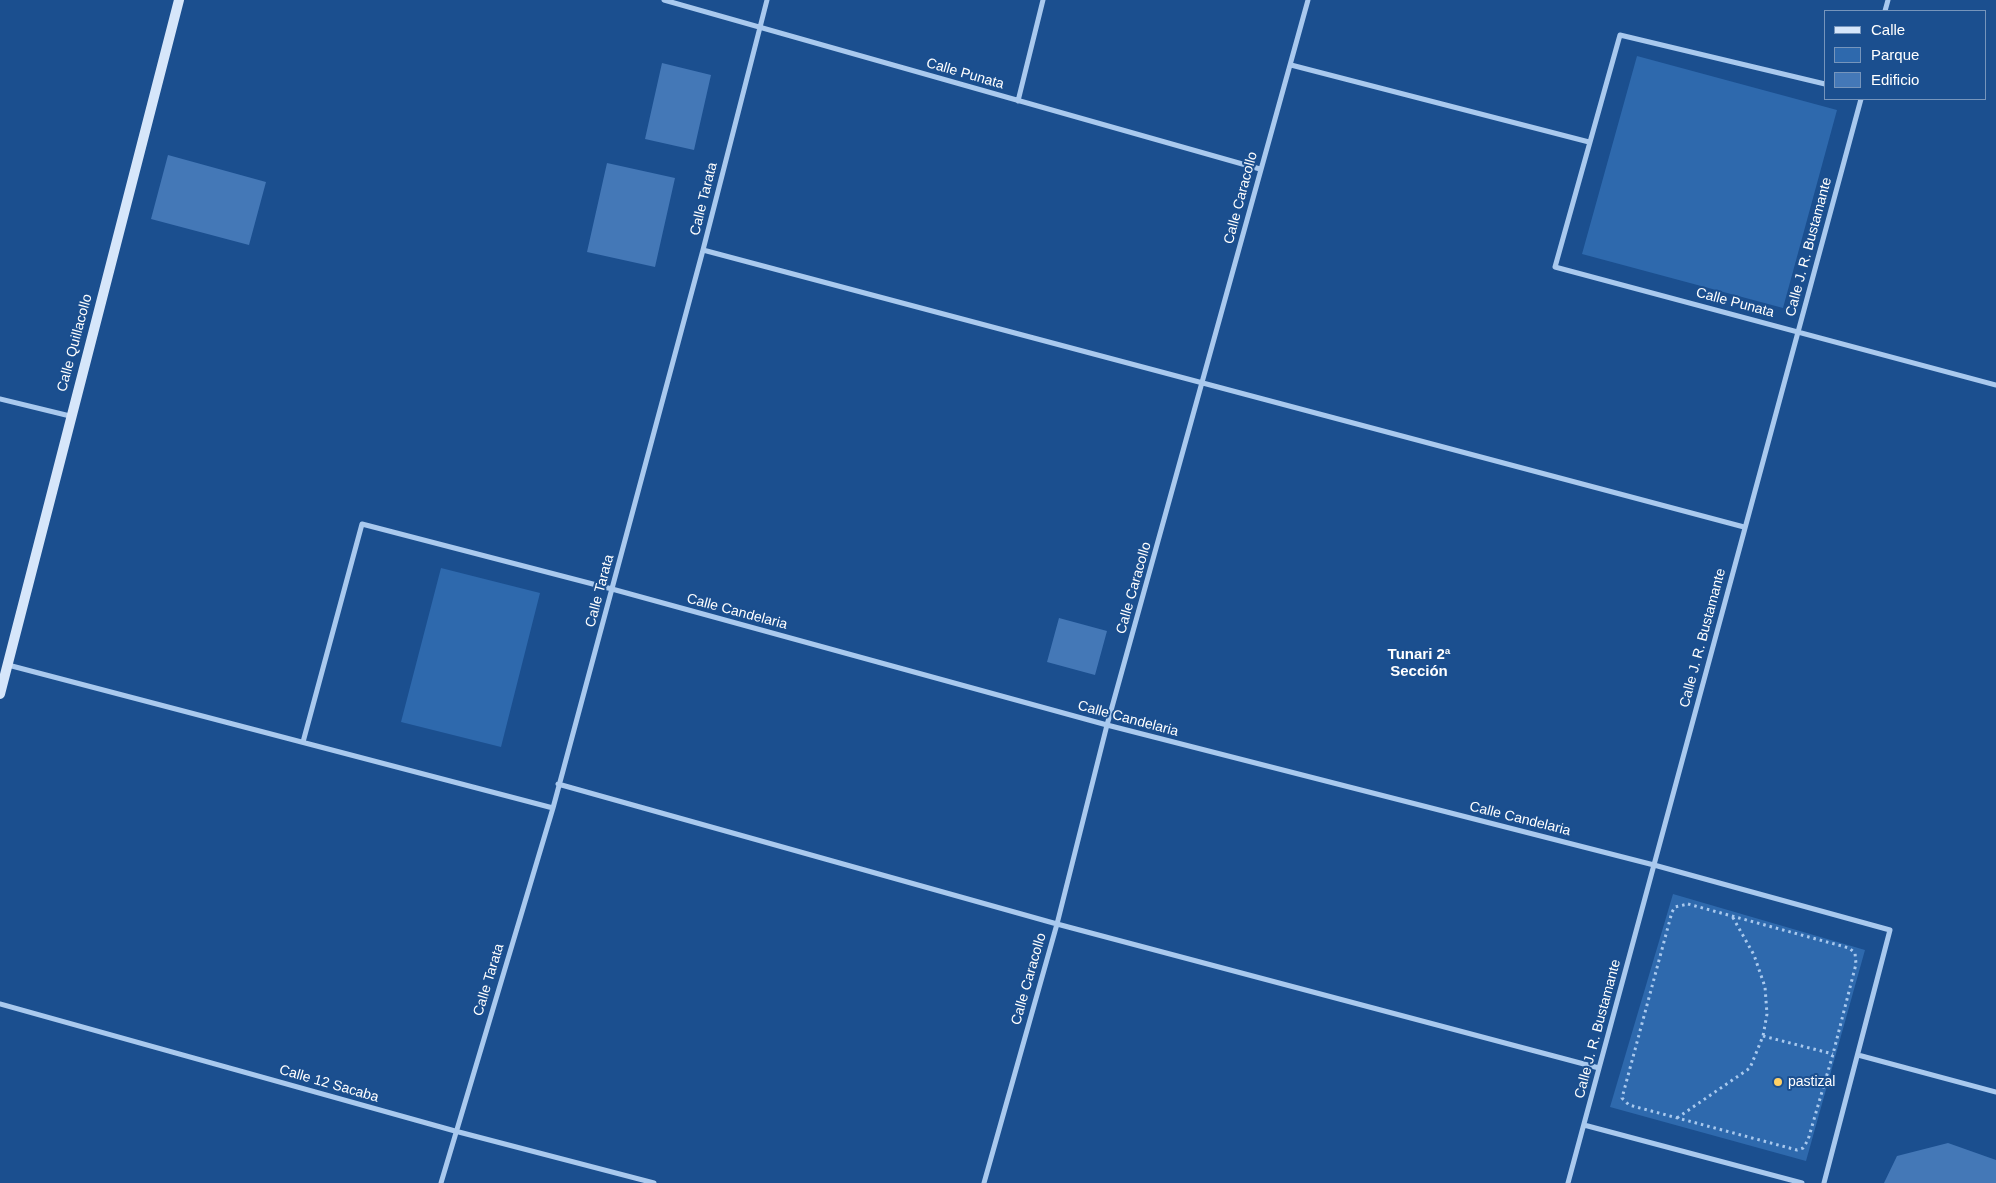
<!DOCTYPE html>
<html>
<head>
<meta charset="utf-8">
<style>
	body { margin:0 }
	#map { position:relative; width:1996px; height:1183px; overflow:hidden; background:#1b4f8f; font-family:Helvetica,sans-serif }
	canvas { display:block }
	.legend { position:absolute; left:1824px; top:10px; width:162px; height:90px; box-sizing:border-box; background:#1b4f8f; border:1px solid #7695bc; margin:0; padding:6px 9px; list-style:none; font-size:15px; color:#fff }
	.legend li { display:flex; align-items:center; gap:10px; height:25px }
	.legend b { width:25px; border:1px solid #7695bc }
</style>
</head>
<body>
<div id="map">
<canvas width="1996" height="1183"></canvas>
<ul class="legend">
<li><b style="height:6px;background:#d6e6fa"></b>Calle</li>
<li><b style="height:14px;background:#2e69ad"></b>Parque</li>
<li><b style="height:14px;background:#4478b7"></b>Edificio</li>
</ul>
</div>
<script>
const g = document.querySelector('canvas').getContext('2d');
g.lineJoin = 'round';
function paint(path, color) {
  g.fillStyle = color;
  g.fill(path, 'evenodd');
}
function strokePath(path, color, width, dash) {
  g.strokeStyle = color;
  g.lineWidth = width;
  g.lineCap = dash ? 'butt' : 'round';
  g.setLineDash(dash || []);
  g.stroke(path);
}
function label(font, color, halo, rows, align = 'center') {
  g.font = font + ' Helvetica,sans-serif';
  g.lineWidth = 4;
  g.setLineDash([]);
  g.textBaseline = 'middle';
  g.strokeStyle = halo;
  g.fillStyle = color;
  for (const [text, x, y, turn = 0] of rows) {
    g.save();
    g.translate(x, y);
    g.rotate((+turn || 0) * Math.PI / 180);
    g.textAlign = isNaN(turn) ? turn : align;
    if (halo) g.strokeText(text, 0, 0);
    g.fillText(text, 0, 0);
    g.restore();
  }
}
paint(new Path2D(`
	M1637,56L1837,110L1783,308L1582,254Z
	M441,568L540,593L501,747L401,722Z
	M1673,894L1865,950L1806,1161L1610,1107Z`), '#2e69ad');
paint(new Path2D(`
	M662,63L711,75L694,150L645,139Z
	M168,155L266,182L249,245L151,219Z
	M607,163L675,178L655,267L587,252Z
	M1059,618L1107,631L1095,675L1047,662Z
	M1948,1143L1996,1160V1183H1884L1897,1156Z`), '#4478b7');
strokePath(new Path2D(`
	M1688,904L1849,948L1855,953L1856,964L1833,1054L1808,1140L1803,1148L1797,1150L1629,1105L1622,1098L1672,912L1675,907Z
	M1763,1036L1833,1054
	M1677,1118L1750,1068L1763,1036L1767,1014L1765,987L1754,955L1732,916`), '#a9c9ee', 3, [2.5, 4]);
strokePath(new Path2D(`
	M664,0L1260,169
	M1885,11L1888,0
	M1291,65L1589,142
	M1825,84L1620,35L1555,267L1996,385
	M1018,101L1043,0
	M703,250L1744,527
	M0,399L70,416
	M8,665L553,808
	M303,742L362,524L612,589L1107,725L1654,865L1890,930L1824,1183
	M558,784L1057,924L1599,1068
	M0,1004L455,1131L654,1183
	M1858,1055L1996,1092
	M1584,1125L1802,1183
	M441,1183L553,808L703,250L767,0
	M984,1183L1057,924L1107,725L1308,0
	M1568,1183L1861,99`), '#a9c9ee', 5);
strokePath(new Path2D(`
	M0,694L179,0`), '#d6e6fa', 10);
for (const [x, y, r, color] of [
	[1778,1082,5,"#ffd166"]
]) {
  const dot = new Path2D();
  dot.arc(x, y, r, 0, 2 * Math.PI);
  g.fillStyle = color;
  g.fill(dot);
  strokePath(dot, '#1b4f8f', 2);
}
label('14px', '#fff', '#1b4f8f', [
	["Calle Punata",965,74,16],
	["Calle Caracollo",1241,198,-75],
	["Calle Tarata",704,199,-76],
	["Calle J. R. Bustamante",1809,247,-75],
	["Calle Punata",1735,303,15],
	["Calle Quillacollo",75,343,-75],
	["Calle Caracollo",1134,588,-74],
	["Calle Tarata",600,591,-75],
	["Calle Candelaria",737,612,15],
	["Calle J. R. Bustamante",1703,638,-75],
	["Calle Candelaria",1128,719,15],
	["Calle Candelaria",1520,819,14],
	["Calle Caracollo",1029,979,-74],
	["Calle Tarata",489,980,-73],
	["Calle J. R. Bustamante",1598,1029,-75],
	["Calle 12 Sacaba",329,1084,16]
]);
label('14px', '#fff', '#1b4f8f', [
	["pastizal",1788,1082]
], 'left');
label('bold 15px', '#fff', '#1b4f8f', [
	["Tunari 2ª",1419,655],
	["Sección",1419,672]
]);
</script>
</body>
</html>
